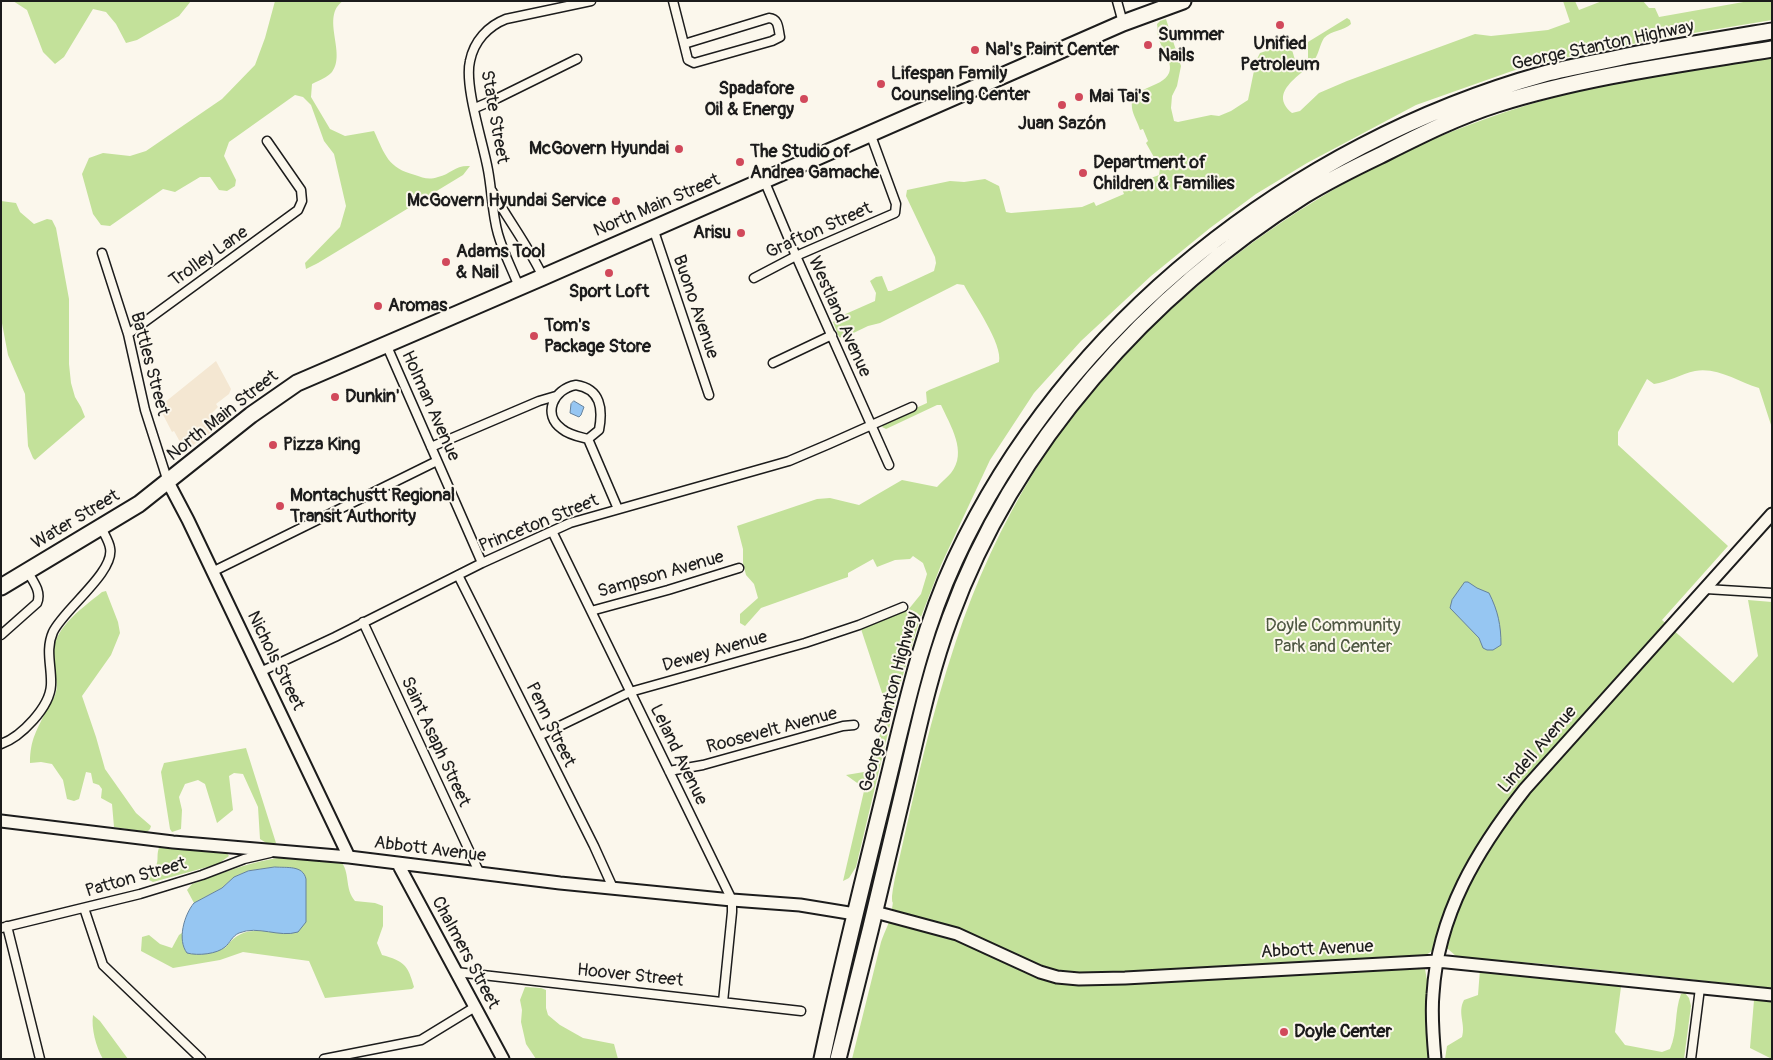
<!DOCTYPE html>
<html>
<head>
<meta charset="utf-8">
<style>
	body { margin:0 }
	#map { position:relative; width:1773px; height:1060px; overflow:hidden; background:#fbf7ec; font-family:Pangolin,sans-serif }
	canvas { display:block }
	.frame { position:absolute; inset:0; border:2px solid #1c1c1c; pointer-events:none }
</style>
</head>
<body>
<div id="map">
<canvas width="1773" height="1060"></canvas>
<div class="frame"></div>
</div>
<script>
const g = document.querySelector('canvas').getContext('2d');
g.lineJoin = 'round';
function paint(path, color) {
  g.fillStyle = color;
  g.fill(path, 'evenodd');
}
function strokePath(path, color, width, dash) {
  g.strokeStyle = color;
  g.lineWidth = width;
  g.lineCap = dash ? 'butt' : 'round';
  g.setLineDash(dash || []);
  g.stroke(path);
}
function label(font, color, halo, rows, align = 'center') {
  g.font = font + ' Pangolin,sans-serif';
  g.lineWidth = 4;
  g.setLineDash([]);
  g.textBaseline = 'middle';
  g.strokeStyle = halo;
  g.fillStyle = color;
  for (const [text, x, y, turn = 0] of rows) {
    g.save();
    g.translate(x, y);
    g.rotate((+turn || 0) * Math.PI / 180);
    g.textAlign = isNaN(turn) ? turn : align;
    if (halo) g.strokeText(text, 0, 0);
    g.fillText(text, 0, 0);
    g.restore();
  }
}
paint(new Path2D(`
	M216,361L231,389L229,394L216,404L218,407L210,415L213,431L185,451L174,431L172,432L159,407Z`), '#f4e7d2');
paint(new Path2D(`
	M13,1H191L179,16L137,40L126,43L116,24L106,12L93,9L64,57L55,64L43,52L27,10Z
	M275,1H343C320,17 347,53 332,72C328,77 318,81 312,84L311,97L330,129L345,136L374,131C385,155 388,168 415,175C423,178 429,180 438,177C451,174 455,165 470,166L463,175L318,263L306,269L305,263L340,227L346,206L334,154L324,141L311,105L303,97L295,95L229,142L224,156L236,180L235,186L227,191L219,190L210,177H200L175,192L163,189L110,226L101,225L93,214L82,174L89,158L103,153L130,156L146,151L222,99L255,65L265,38Z
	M1563,1H1575L1579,10L1602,1H1643L1649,8H1655L1659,17L1749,1H1772V20L1657,39L1549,61L1512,71L1416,105L1307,163L1256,194L1210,228L1151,276L1081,341L1034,393L990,460L941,565L919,622L897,695L856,867L849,878L843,881L864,791L860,785L846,775L870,771L887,708L861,629L908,610L921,594L927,574L923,563L913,556L910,559L895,560L877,567L873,559L848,573V577L761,608L745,626L740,623V614L758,598L754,584L746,575L743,563V549L737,526L817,499L830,498L859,505L902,480L937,487C941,482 947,478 951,473C968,452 950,425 941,405H937L886,429L882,427L885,422L927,403L926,392L929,390L999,362C1003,344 973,302 964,285L957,284L880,323L868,326L843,338L839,337L833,322L841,316L875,301L876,293L870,281L876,277L882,276L888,291H891L934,271L936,263L935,257L906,196L907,190L950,181L964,182L985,179L999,186L1006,212L1011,213L1082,207L1094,202L1096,206L1124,194L1122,189L1159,175L1160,168L1146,143L1148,141L1143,129L1140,130C1138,123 1133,115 1132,108C1129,86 1162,89 1169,73C1174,62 1160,47 1158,36C1157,32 1158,28 1157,24L1160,21L1166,19L1181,66L1177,86L1172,96L1171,108L1174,121L1178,122L1211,115L1219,116L1231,111L1248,100L1256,61L1260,53L1290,43L1295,60L1299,65L1303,64L1308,58V42L1347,18L1350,20L1351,24C1344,31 1331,30 1324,38C1320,44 1319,53 1315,59C1304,75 1266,91 1292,113L1300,111L1319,93L1347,81L1475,34L1491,36L1548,30L1570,22Z
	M1772,57V428L1759,388C1738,382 1718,367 1695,371C1681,374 1668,382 1654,384L1647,379L1618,432V445L1728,546L1662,620L1733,683L1758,656L1748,600L1772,602V988L1544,964L1457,957L1448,949L1432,951L1426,955L1425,969L1427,980L1430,1059H852L881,942C885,930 891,921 892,909C894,897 892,908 892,896C893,887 895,877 897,869C914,793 931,715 956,641C975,583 1002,524 1034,472C1127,320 1303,186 1469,125C1516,107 1566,93 1615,83C1667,72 1720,66 1772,57Z
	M1,201L16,203L20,212L34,224L47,219L52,220L56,228L69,299V364L71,383L75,397L81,407L85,417L35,460L33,458L28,446L25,394L8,355L1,318Z
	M106,591L118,622L120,633L111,655L82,696L96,737L105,769L136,813L151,826L150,829L147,832L114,827L112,804L101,798L102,789L99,785L93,783L91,773L86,772L79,799L74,801L67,799L63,780L52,764L41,762L30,763C30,739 37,730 47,709C50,704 55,697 56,692C59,682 53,671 52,661C51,629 80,610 102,592Z
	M246,748L276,843L268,844L260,839L258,807L243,774L234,773L229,776L233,810L217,823L205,784L198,780L185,784L179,797L182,810L181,829L172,832L170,829L161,772L164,763Z
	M160,845L222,851L226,852L229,856L218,864L153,882L149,880V875C163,861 154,859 160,845Z
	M287,857L340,860C351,873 344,888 355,901L375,903L383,906V926L377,943L382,955C404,961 408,965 414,987L412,989L325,998L309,961L243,952L220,960L173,968L141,951L142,937L149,935L160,944L172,948L179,935L182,933C183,942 182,951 192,954L225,948C241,926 258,930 282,933L291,868L275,867L248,871L234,877L222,888L194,903L187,890L192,884C223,873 253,860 287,857Z
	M1480,969L1616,983L1621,987L1615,1032L1625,1045L1662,1052L1670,1049C1678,1031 1674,1012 1681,994L1685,993L1689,998L1691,1006L1684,1059H1445L1447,1046L1462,1037C1466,1024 1457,1013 1464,1000L1478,995Z
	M525,987L541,988L546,990V1008L548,1015L560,1025L583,1038L614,1044L618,1059H536L526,1044L521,1022L522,1010L520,1000Z
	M1754,1000L1772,1002V1059L1750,1048Z
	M93,1015L100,1021L128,1059H103C96,1047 91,1028 93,1015Z`), '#c3e19a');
const water = new Path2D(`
	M574,401L584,407L581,415L579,417L570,413L571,404Z
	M1465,582H1468L1477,588L1489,593C1498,611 1501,625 1501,645L1493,650H1487L1483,648L1479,638L1450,608L1452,600Z
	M275,867C287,868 303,865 306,879V922L298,932C279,938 258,925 239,933C232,936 230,943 225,947C217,954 198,956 187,953C177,940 184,915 194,903L222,888L234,877L248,871Z`);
paint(water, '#96c6f2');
strokePath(water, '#65829c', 1);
const street = new Path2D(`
	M673,1L684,44L769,18C779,19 778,28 780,37L772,41L694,63L688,60L684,44
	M1117,1L1123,23
	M475,108L498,98L577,59
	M764,180L796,256L889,465
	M492,191C508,220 529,247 543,277
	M653,228L709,395
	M102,253L128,334L145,410L168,482
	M754,278L796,256L895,213L896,204L870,133
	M519,287C512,269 503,252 498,234C492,213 492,191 488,170C483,142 464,86 470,61C474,41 488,26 506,19L591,1
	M128,334L298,210L302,201L301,190L267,141
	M386,344L482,563
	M773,363L832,335
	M576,385C601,389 603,409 599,430L588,439C580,437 569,435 562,429C542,415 553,389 576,385Z
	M588,439L618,509
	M431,447L539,401L556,396
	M552,531L732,900V912L723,1002
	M212,572L437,461
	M458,575L594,846L613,888
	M1706,589L1772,593
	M591,611L668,590L739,568
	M363,622L480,874
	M1,635L37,603C42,592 33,581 27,571
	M260,672L335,637L482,563L570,523L789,461L829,444L912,407
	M539,736L630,692L805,643L859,625L903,607
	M1,744C21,737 50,707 51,685C52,667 45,650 53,632C64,609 115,572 110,548C109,541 104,534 101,527
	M669,771L703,765L843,726L854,725
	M84,908L103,965L201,1059
	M7,926L40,1059
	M1,928L140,894L202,875L244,859L270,853
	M456,972L801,1011
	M324,1059L421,1040L475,1007
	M1691,1059L1700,988`);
const secondary = new Path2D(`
	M168,482L188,520L349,857
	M1,821L173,842L349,857L560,883L732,900L800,905L855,914
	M398,864L503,1059
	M875,912L957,934L1040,972L1057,977L1079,979L1125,978L1437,961L1772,995
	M1435,1059C1433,1037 1431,1015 1433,994C1438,914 1477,850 1525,789L1772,514`);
const highway = new Path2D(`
	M1,587L139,504L251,415L297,383L543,277L1123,23L1183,1
	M822,1059C841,968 864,878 886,788C905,711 921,633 955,560C1065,323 1294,144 1544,74C1571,67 1600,62 1627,56C1675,47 1724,39 1772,31
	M838,1059C860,973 881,887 901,801C916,739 928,677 950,618C1014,443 1149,293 1305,195C1328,181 1354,168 1379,156C1417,137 1456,117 1497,104C1586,76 1680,64 1772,49`);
strokePath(street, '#1c1c1c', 11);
strokePath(secondary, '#1c1c1c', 15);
strokePath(highway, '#1c1c1c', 19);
strokePath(street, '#fbf7ec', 8);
strokePath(secondary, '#fbf7ec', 11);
strokePath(highway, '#fbf7ec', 15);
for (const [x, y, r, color] of [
	[1280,25,5,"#d1495b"],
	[1148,45,5,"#d1495b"],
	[975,50,5,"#d1495b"],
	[881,84,5,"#d1495b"],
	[1079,97,5,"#d1495b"],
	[804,99,5,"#d1495b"],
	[1062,105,5,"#d1495b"],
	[679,149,5,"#d1495b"],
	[740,162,5,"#d1495b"],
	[1083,173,5,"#d1495b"],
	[616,201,5,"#d1495b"],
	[741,233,5,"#d1495b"],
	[446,262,5,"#d1495b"],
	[609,273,5,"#d1495b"],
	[378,306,5,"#d1495b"],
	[534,336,5,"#d1495b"],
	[335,397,5,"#d1495b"],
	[273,445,5,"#d1495b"],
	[280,506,5,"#d1495b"],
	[1284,1032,5,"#d1495b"]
]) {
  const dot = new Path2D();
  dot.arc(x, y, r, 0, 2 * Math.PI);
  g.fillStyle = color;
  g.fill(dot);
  strokePath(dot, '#fbf7ec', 2);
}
label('bold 18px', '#1c1c1c', '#fbf7ec', [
	["Summer",1158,35],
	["Nails",1158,56],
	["Unified",1280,44,"center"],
	["Petroleum",1280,65,"center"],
	["Nal's Paint Center",985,50],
	["Lifespan Family",891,74],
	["Counseling Center",891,95],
	["Spadafore",794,89,"right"],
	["Oil & Energy",794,110,"right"],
	["Mai Tai's",1089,97],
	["Juan Sazón",1062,124,"center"],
	["McGovern Hyundai",669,149,"right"],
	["The Studio of",750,152],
	["Andrea Gamache",750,173],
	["Department of",1093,163],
	["Children & Families",1093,184],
	["McGovern Hyundai Service",606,201,"right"],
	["Arisu",731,233,"right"],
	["Adams Tool",456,252],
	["& Nail",456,273],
	["Sport Loft",609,292,"center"],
	["Aromas",388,306],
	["Tom's",544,326],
	["Package Store",544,347],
	["Dunkin'",345,397],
	["Pizza King",283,445],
	["Montachustt Regional",290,496],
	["Transit Authority",290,517],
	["Doyle Center",1294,1032]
], 'left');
label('18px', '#1c1c1c', '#fbf7ec', [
	["George Stanton Highway",1603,46,-12],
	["State Street",494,117,80],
	["North Main Street",657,206,-23],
	["Grafton Street",819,231,-24],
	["Trolley Lane",209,257,-35],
	["Buono Avenue",695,307,71],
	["Westland Avenue",839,317,66],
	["Battles Street",149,364,75],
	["Holman Avenue",430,406,66],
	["North Main Street",223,416,-38],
	["Water Street",76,520,-31],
	["Princeton Street",539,524,-22],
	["Sampson Avenue",661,575,-16],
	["Dewey Avenue",715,652,-16],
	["Nichols Street",275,661,64],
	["George Stanton Highway",890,702,-75],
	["Penn Street",550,725,64],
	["Roosevelt Avenue",772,731,-15],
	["Saint Asaph Street",435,742,65],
	["Lindell Avenue",1538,750,-49],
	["Leland Avenue",678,755,64],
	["Abbott Avenue",430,850,7],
	["Patton Street",136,878,-16],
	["Abbott Avenue",1317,950,-3],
	["Chalmers Street",465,953,62],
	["Hoover Street",630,976,6]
]);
label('18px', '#4e5742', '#fbf7ec', [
	["Doyle Community",1333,626],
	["Park and Center",1333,647]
]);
</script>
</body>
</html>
